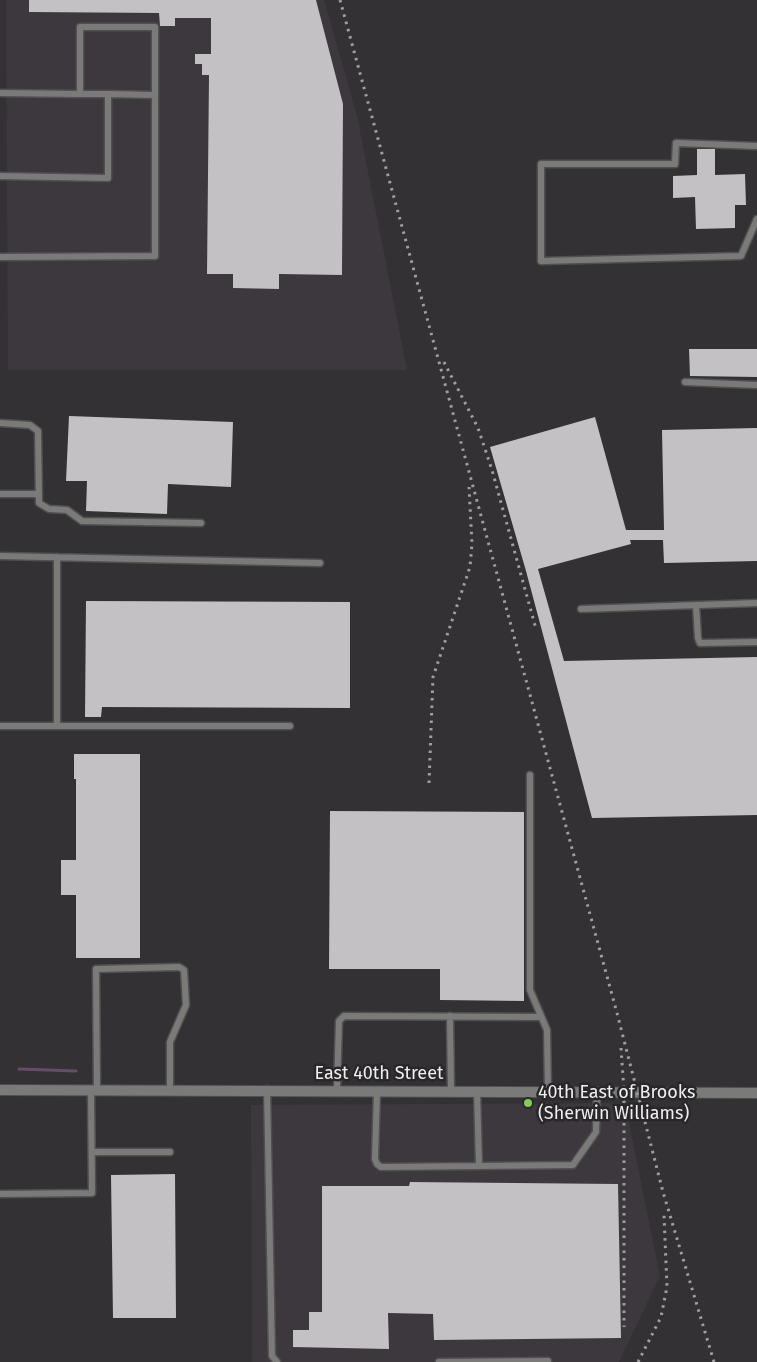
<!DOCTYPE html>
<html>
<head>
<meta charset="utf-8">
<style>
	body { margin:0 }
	canvas { display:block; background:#333133 }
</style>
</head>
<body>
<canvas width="757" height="1362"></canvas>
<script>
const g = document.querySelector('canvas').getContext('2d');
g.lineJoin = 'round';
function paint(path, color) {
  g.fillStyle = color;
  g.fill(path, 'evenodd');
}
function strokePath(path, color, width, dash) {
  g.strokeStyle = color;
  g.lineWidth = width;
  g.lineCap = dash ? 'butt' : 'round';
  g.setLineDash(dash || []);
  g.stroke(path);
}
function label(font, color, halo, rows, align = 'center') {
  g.font = font + ' "Fira Sans",sans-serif';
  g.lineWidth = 5;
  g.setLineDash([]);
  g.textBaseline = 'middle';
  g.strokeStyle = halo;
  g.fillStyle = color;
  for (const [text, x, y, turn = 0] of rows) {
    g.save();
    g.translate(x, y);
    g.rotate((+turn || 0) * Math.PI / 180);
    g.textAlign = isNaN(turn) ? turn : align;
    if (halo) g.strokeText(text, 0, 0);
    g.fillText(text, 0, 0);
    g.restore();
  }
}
paint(new Path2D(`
	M6,0H324L357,116L407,370H8Z
	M625,1103L660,1276L619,1362H252L251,1105Z`), '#3d373e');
strokePath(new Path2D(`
	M19,1069L76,1071`), '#684b6b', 3);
paint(new Path2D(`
	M29,0H316L343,104L342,275L279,274V289L233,288V274H207L209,75H202V64H195V54H211V18H175V26H160L159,13L29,12Z
	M697,149H715V175L745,174L746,205H735V228L696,229L695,197L673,198V176L697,175Z
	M689,349H757V377L690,376Z
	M69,416L233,422L231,487L168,484L167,514L86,511L87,481H66Z
	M595,417L626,530H664L662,430L757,428V561L664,563L663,540H630L631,544L538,569L564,661L757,657V815L592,818L526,571L490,447Z
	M86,601L350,602V708L102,707L101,717H85Z
	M74,754H140V958H76V895H61V860H76V779H74Z
	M330,811L524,812V1001L440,1000V969H329Z
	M175,1174L176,1318H113L111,1175Z
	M410,1182L618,1184L621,1338L434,1340L433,1314L388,1313L389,1349L293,1347V1330H309V1312H322V1186H409Z`), '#c3c1c4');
const service = new Path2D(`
	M0,93L80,94V27H155V256L0,257
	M108,94L155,95
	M757,146L676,143L675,164H541V261L741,256L757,219
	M0,176L108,178V94H80
	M685,382L757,385
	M0,423L30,425L38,431L39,503L49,509L67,510L82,521L201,523
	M0,494H39
	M0,556L320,563
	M57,557V726
	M696,605L698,638L700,643L757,642
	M581,609L757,603
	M0,726H290
	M530,775V990L547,1030L548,1091
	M450,1016L451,1091
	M267,1089L272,1356L277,1362
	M97,1090L96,969L179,967L184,970L186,1005L170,1042V1090
	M337,1090L339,1021L344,1016L541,1017
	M377,1090L375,1159L377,1164L381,1167L573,1165L596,1132L597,1091
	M477,1091L479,1166
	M92,1152H170
	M0,1194L92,1193L91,1090
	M439,1362L548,1361`);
const minor = new Path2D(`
	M0,1090L757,1093`);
strokePath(service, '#514f51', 9);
strokePath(minor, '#514f51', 12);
strokePath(service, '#7a7b79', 6);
strokePath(minor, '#7a7b79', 10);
strokePath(new Path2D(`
	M340,0L617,1013L663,1192L714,1362
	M444,362L478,428L492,470L536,629
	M429,783L433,677L470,567L472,544L469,487
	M621,1048L624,1091V1327
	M638,1362L661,1317L667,1287L664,1215`), '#a09ea0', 3, [2.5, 5]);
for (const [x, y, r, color] of [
	[528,1103,5,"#7cd155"]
]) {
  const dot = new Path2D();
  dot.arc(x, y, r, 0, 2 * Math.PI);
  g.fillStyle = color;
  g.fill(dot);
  strokePath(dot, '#292729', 2);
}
label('18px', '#eeedef', '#292729', [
	["East 40th Street",379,1074]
]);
label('18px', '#eeedef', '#292729', [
	["40th East of Brooks",538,1093],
	["(Sherwin Williams)",538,1114]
], 'left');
</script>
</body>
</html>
